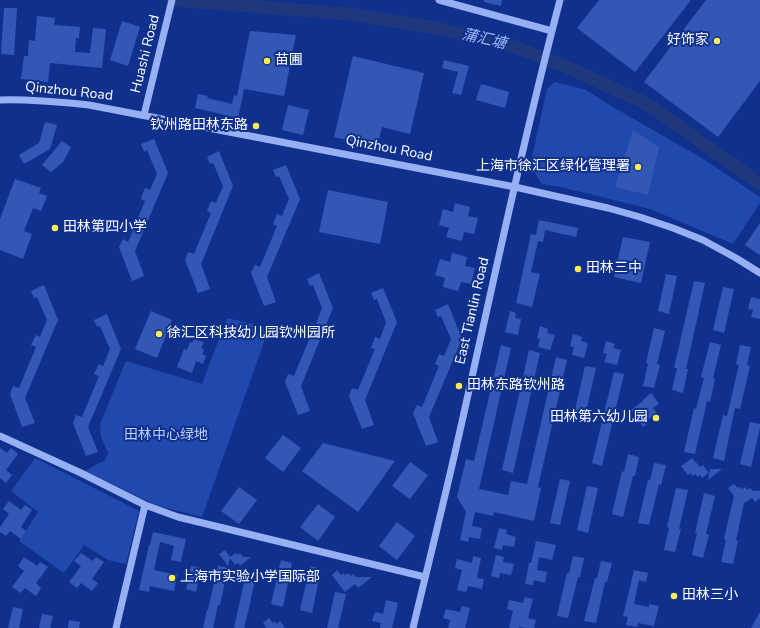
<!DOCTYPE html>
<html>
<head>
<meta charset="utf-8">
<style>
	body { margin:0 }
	canvas { display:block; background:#0f318d }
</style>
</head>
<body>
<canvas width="760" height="628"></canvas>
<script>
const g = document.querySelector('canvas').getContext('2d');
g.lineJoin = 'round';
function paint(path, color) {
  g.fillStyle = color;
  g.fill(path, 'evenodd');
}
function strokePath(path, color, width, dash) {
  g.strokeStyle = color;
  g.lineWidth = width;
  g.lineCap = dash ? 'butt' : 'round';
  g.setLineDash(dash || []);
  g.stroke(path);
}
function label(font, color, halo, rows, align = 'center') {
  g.font = font + ' "Nunito Sans","Noto Sans SC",sans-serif';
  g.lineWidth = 4;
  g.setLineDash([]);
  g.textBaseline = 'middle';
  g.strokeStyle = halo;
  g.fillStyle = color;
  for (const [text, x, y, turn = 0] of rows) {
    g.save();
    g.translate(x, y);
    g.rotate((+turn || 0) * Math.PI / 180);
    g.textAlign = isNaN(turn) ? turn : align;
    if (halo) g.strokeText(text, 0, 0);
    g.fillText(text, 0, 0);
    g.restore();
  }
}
paint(new Path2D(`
	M555,82L586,90L613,107L705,160L760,197V203L733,244L650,209L561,187L542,184L530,166L547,89Z
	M227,318L269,328L202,517L155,505L85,471L105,460L108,453L101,437L100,424L126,361L202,384Z
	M35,458L139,511L126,564L108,560L84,545L64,573L19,541L38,512L11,491Z`), '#2048ad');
strokePath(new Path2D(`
	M172,0L349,14L436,28L515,47L567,67L649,105L760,184`), '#1e377d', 13);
paint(new Path2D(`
	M484,0H502L501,6L484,2Z
	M599,0H691L635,72L577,28Z
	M706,0H760V81L718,137L644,82Z
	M4,8H17L14,55L1,54Z
	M37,16L55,18L54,25L80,27L79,38H76L75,52L90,53L93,28L106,29L102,68L50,63L48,82L21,79L24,56H28L29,40L35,41Z
	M122,21L140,27L128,66L110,60Z
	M250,31L296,35L284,96L244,89L238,118L195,108L198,94L208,96L207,98L232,104L234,95L237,96Z
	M353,56L424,73L410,134L382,127L377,147L334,137Z
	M444,60L469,66L461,95L452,93L458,72L442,68Z
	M481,84L509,92L505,108L476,100Z
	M288,105L309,110L303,135L282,130Z
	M45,122L57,125L50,149L24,164L19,155L39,143Z
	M633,130L659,147L648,195L615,187Z
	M154,139L168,173L135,251L144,276L132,281L119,247L123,239L128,242L145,201L141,199L145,188L150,190L157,174L147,150L144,152L141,144Z
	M62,141L71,147L63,162L51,172L42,165Z
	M219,151L233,186L201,264L210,289L198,293L185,260L188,252L194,254L211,213L207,211L211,201L216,203L223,186L213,163L210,164L207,157Z
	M286,165L300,199L267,277L276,302L264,306L251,273L255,265L260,267L277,226L273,224L277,214L282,216L289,199L279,176L276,177L273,170Z
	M15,179L41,188L39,193L47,196L41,211L33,208L24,231L32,234L23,259L0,250V219Z
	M328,190L388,202L380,244L319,232Z
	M455,203L470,207L468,216L478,218L474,234L464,232L462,241L446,237L449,228L439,225L443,209L453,212Z
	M539,220L578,228L576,237L545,230L543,242L538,241L531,272L540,274L532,307L516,303L531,234L536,235Z
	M760,223V255L745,245Z
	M623,237L650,242L641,283L614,277Z
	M452,253L467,257L465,266L475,268L471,284L461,282L458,291L443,287L445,278L435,275L440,259L450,262Z
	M319,273L333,308L301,386L310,411L298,415L285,382L288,374L294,376L311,335L307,333L311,323L316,324L322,308L313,285L310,286L307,279Z
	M666,274L677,276L669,314L658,311Z
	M694,281L705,283L686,369H688L683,393L672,390L677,368H674Z
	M44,285L58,320L25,398L35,423L22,427L10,394L13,386L19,388L36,347L31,345L36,335L40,337L47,320L37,297L34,298L31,291Z
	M723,287L734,289L724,333L713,330Z
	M383,288L397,322L365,400L374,425L362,429L349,396L352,388L358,390L375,349L371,348L375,337L380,339L386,322L377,299L374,300L371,293Z
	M751,297L760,299V319L751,317L753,310L748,309Z
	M448,304L462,339L429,417L438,442L426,446L413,413L417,405L422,407L439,366L435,364L439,354L444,356L451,339L441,316L438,317L435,310Z
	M151,311L172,320L157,358L135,349Z
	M510,311L516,313L515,318L521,319L518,335L505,332Z
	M107,314L121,349L88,427L98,452L86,456L73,423L76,415L82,417L99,376L94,374L99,364L103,366L110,349L100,326L97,327L94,320Z
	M540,326L548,329L547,333L555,335L550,350L538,347L540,339L537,338Z
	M654,328L665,331L657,364L660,365L654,388L643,386L648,364L646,363Z
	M573,334L582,337L581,341L588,343L584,358L572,355L574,347L570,346Z
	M194,339L204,342L201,348L204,349L202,354L206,356L203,364L196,361L192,373L177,367L184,349L187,350L190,342L192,343Z
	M606,341L615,344L613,348L621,350L617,365L604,362L607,354L603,353Z
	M710,342L721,345L713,378L715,379L710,402L707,401L695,454L684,452L694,408L696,409L704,378L701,377Z
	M501,345L511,348L479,489L508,495L511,481L527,484L556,357L567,360L538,487L541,488L534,521L494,512L493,516L475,512L472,526L482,528L480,539L469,537L468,542L460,540L466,512L457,497L466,459L474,461Z
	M740,345L751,347L747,365L750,366L740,409L735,408L724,461L713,458L723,415L727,416L739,365L736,364Z
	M529,350L540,353L513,473L502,470Z
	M585,366L596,368L586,412L575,410Z
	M614,372L624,374L602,466L592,463Z
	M651,393L659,404L653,408L657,413L646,421L648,423L643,427L631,410L643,401V400Z
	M750,422L760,424V428L751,467L740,464Z
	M283,435L301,448L283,472L265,458Z
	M323,443L395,461L358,512L302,471Z
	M0,448L7,453L11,448L18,454L6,470L12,475L6,483L0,478V479Z
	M628,454L639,457L635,476H633L623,517L612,514L622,471L624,472Z
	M692,458L700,467L703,465L709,473L702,478L700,475L698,477L695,474L693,476L690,473L688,475L681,466Z
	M410,462L428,475L410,499L392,486Z
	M654,463L666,465L661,485L659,484L649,525L638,523L648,480H650Z
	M710,469H722L708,480Z
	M560,479L570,481L560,525L550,523Z
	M734,484L738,488L740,487L742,489L745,487L747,490L750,488L753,491H760V498L755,502L752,498L744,503L736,540L738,541L733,564L721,562L726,540L724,539L734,496L728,488Z
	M587,486L598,488L588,533L577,530Z
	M239,487L257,500L239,524L221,511Z
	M676,488L688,490L679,529H681L675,552L664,550L669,528L667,527Z
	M704,493L715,496L706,534L709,535L703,558L692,555L697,533H695Z
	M9,501L21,510L25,505L32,510L21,527L26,531L21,539L10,531L6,536L0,532V527L9,514L3,509Z
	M318,504L335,517L318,541L300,527Z
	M397,522L415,536L397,560L379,546Z
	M499,528L507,530L506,534L516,537L514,547L503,545L502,550L494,548Z
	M153,532L186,539L181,562L171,560L174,546L160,542L154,570L177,575L174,591L150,586L149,592L139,590L149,545H150Z
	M536,541L556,545L552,560L539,557L537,570L547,572L545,583L534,580L533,585L525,584L529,563H531Z
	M225,550L230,557L236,553L238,555L240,553L243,557H251L240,566L238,563L235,565L230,558L228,566L219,554Z
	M81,553L93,561L96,557L104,562L92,579L98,583L92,591L81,583L77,588L69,582L81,566L74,561Z
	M496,555L504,557L503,562L514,564L511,575L500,573L499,578L491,576Z
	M473,556L481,558L477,578L484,579L482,589L468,586L466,592L457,590L462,570L455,568L457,559L472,563Z
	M573,556L584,558L580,577H578L568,618L557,616L567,573H569Z
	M24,557L37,566L40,562L48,567L36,583L41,588L36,596L25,588L21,593L12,587L24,571L18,566Z
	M281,560L292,563L283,607L271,604Z
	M601,561L612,563L607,582H605L596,623L584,621L595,578H597Z
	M191,566L201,568L196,592L186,589Z
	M218,566L228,568L220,605H218L213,628H203L207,610H208Z
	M310,566L321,569L312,613L300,610Z
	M337,570L341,575L343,573L345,575L348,573L351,576L353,574L356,577H372L358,588L355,584L345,592L332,575Z
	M634,570L648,573L646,582L639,580L634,604L649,607V604L659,606L654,626L638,623L637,627L626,625L628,617L623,616Z
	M246,573L256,575L248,612L244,628H234Z
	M335,592L346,594L338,628H327Z
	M525,597L533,599L528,618L536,620L534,628H526L519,627V628H509L513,611L507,609L509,600L523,603Z
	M386,600L398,603L392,628H380L381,623L372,621L375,612L383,614Z
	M462,606L470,608L465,628H448L450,620L443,618L446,609L460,612Z
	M13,607L23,609L19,628H8Z
	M760,612V628H751Z
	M42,614L53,616L50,628H39Z
	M269,618L273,623L275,621L277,624L280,621L285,628H267L263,623Z
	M69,620L80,622L79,628H68Z`), '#3357b5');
strokePath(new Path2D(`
	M439,0L552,31
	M0,100C30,99 59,102 89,105L515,187L608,208L640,217L673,228L703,240L736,258L760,273
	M144,115L172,0
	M0,436L81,473L145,505L178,517L425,577
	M116,628L145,505
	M413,628C429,561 446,494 461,426C493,284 523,141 560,0`), '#96b0f3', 7);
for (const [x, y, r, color] of [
	[717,41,4,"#ffeb58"],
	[267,61,4,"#ffeb58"],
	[256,126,4,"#ffeb58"],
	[638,167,4,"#ffeb58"],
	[55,228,4,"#ffeb58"],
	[578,269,4,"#ffeb58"],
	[159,334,4,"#ffeb58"],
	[459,386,4,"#ffeb58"],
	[656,418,4,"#ffeb58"],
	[172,578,4,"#ffeb58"],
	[674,596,4,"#ffeb58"]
]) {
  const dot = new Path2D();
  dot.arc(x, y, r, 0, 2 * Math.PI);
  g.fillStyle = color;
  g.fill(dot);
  strokePath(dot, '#0f318d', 1.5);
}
label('14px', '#fff', '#0f318d', [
	["好饰家",709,41,"right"],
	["苗圃",275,61],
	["钦州路田林东路",248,126,"right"],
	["上海市徐汇区绿化管理署",630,167,"right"],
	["田林第四小学",63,228],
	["田林三中",586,269],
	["徐汇区科技幼儿园钦州园所",167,334],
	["田林东路钦州路",467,386],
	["田林第六幼儿园",648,418,"right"],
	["上海市实验小学国际部",180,578],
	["田林三小",682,596]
], 'left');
label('14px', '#fff', '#0f318d', [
	["Huashi Road",146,54,-76],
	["Qinzhou Road",69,92,6],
	["Qinzhou Road",389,149,11],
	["East Tianlin Road",473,311,-77]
]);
label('14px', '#bdd0fe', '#0f318d', [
	["田林中心绿地",166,436]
]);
label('italic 15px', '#a2bbfa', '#0f318d', [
	["蒲汇塘",484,40,13]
]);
</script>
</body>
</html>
